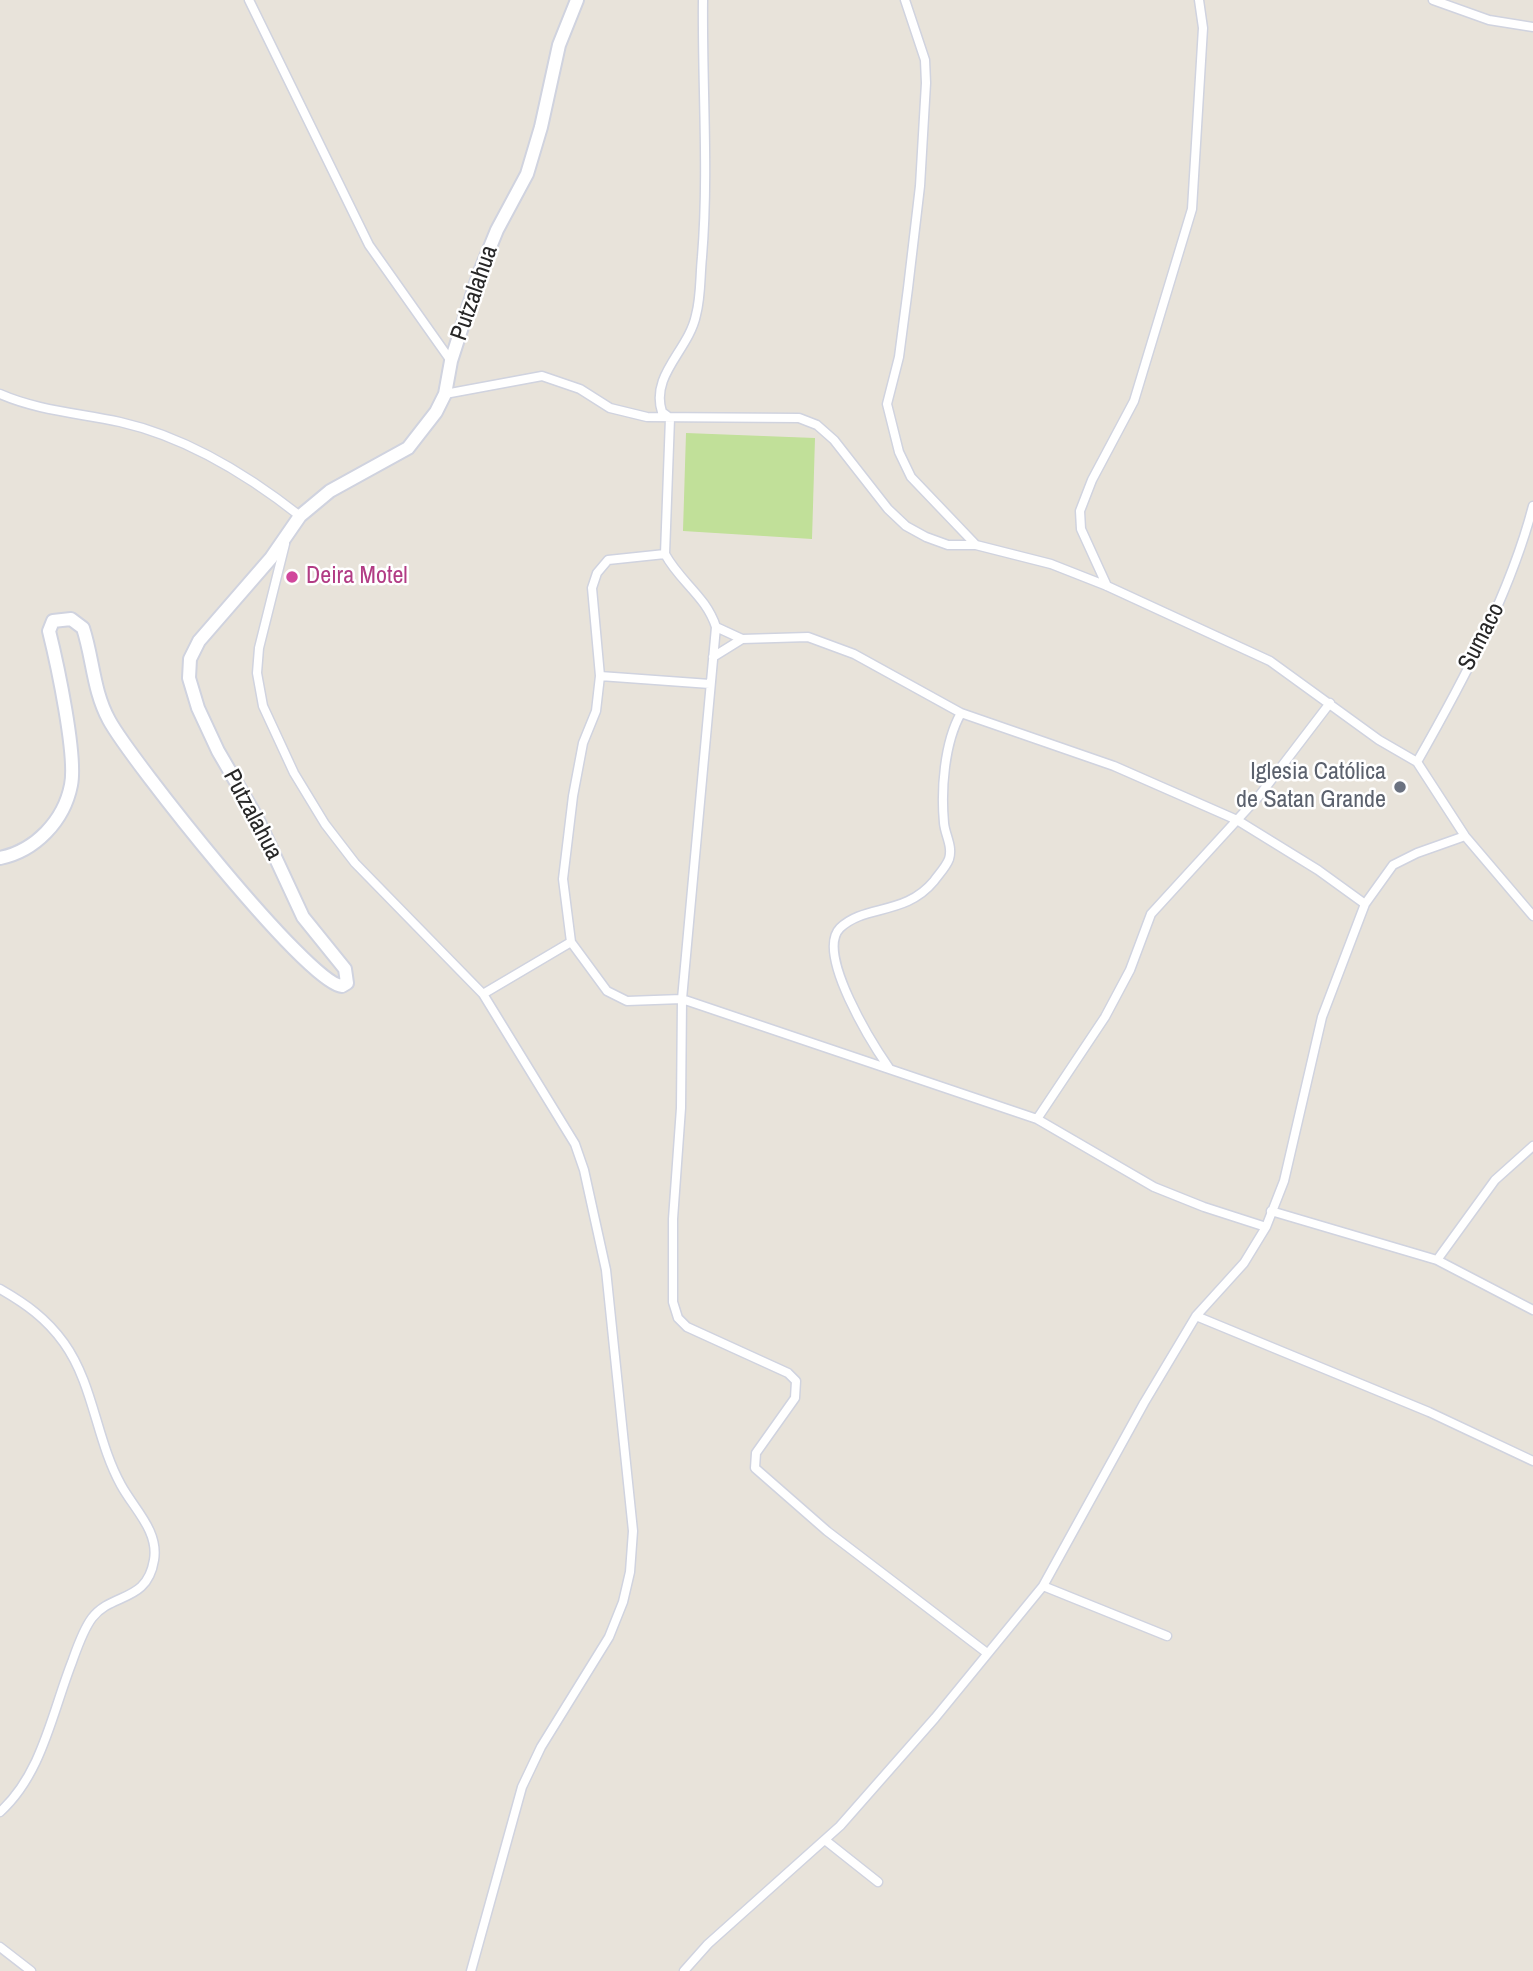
<!DOCTYPE html>
<html>
<head>
<meta charset="utf-8">
<style>
	body { margin:0 }
	canvas { display:block; background:#e8e3da }
</style>
</head>
<body>
<canvas width="1533" height="1971"></canvas>
<script>
const g = document.querySelector('canvas').getContext('2d');
g.lineJoin = 'round';
function paint(path, color) {
  g.fillStyle = color;
  g.fill(path, 'evenodd');
}
function strokePath(path, color, width, dash) {
  g.strokeStyle = color;
  g.lineWidth = width;
  g.lineCap = dash ? 'butt' : 'round';
  g.setLineDash(dash || []);
  g.stroke(path);
}
function label(font, color, halo, rows, align = 'center') {
  g.font = font + ' "Archivo Narrow",sans-serif';
  g.lineWidth = 5;
  g.setLineDash([]);
  g.textBaseline = 'middle';
  g.strokeStyle = halo;
  g.fillStyle = color;
  for (const [text, x, y, turn = 0] of rows) {
    g.save();
    g.translate(x, y);
    g.rotate((+turn || 0) * Math.PI / 180);
    g.textAlign = isNaN(turn) ? turn : align;
    if (halo) g.strokeText(text, 0, 0);
    g.fillText(text, 0, 0);
    g.restore();
  }
}
paint(new Path2D(`
	M686,433L815,438L812,539L683,531Z`), '#c1e099');
const street = new Path2D(`
	M249,0L369,245L451,361
	M703,0C702,86 709,171 702,257C700,276 701,297 696,315C689,350 650,375 662,412L670,418L665,554L608,560L597,573L592,588L600,676L596,711L583,743L573,796L563,879L571,942L607,991L627,1001L682,999L1037,1119L1154,1187L1204,1207L1266,1227
	M905,0L925,60L926,83L920,186L908,288L899,357L887,404L899,452L911,477L976,545
	M1433,0L1489,20L1533,27
	M0,394C39,411 79,413 120,422C186,437 248,475 300,516
	M445,394L542,376L580,389L610,408L647,417L799,418L817,425L834,440L888,509L906,526L926,537L948,545H976L1051,564L1107,586L1270,661L1379,740L1417,762L1465,836L1533,916
	M285,544L259,648L257,673L263,706L294,773L325,824L355,863L483,994L575,1144L584,1170L606,1270L633,1531L630,1572L623,1602L609,1637L541,1747L522,1787L471,1971
	M665,554C680,582 706,596 716,627L682,999L681,1108L673,1219V1302L678,1318L687,1327L788,1373L796,1381L795,1398L756,1453L755,1468L827,1531L987,1653
	M1107,586L1081,529L1080,511L1092,480L1134,401L1192,209L1203,28L1199,0
	M716,627L742,639L808,637L854,654L961,713L1114,766L1237,820L1318,870L1365,904
	M713,657L742,639
	M600,676L710,684
	M1417,762C1462,683 1510,594 1533,506
	M483,994L571,942
	M889,1068C873,1045 815,953 840,928C865,904 905,916 934,881C939,874 946,867 949,859C953,846 945,835 944,823C941,790 944,743 961,713
	M1037,1119L1105,1017L1130,970L1151,914L1259,796L1330,703
	M1271,1211L1437,1260L1533,1310
	M1437,1260L1495,1180L1533,1146
	M0,1289C26,1304 46,1318 64,1343C94,1385 96,1440 121,1485C134,1509 159,1531 154,1560C147,1603 112,1592 92,1618C83,1630 77,1648 72,1662C52,1713 42,1774 0,1812
	M1196,1316L1429,1412L1533,1461
	M1043,1586L1167,1636
	M825,1840L878,1882
	M0,1947L31,1971
	M684,1971L708,1944L840,1826L935,1718L1043,1586L1144,1403L1196,1316L1244,1263L1266,1227L1284,1181L1322,1017L1365,904L1393,865L1417,853L1465,836`);
const secondary = new Path2D(`
	M0,858C35,851 64,821 71,785C77,756 57,663 49,631L53,621L71,619L83,628C93,658 93,691 109,720C130,759 309,985 342,986L347,983L345,969L303,917L257,818L218,751L198,708L189,678L190,659L199,641L271,558L300,516L330,491L408,448L436,412L445,394L451,361L479,274L497,230L527,174L541,127L559,45L577,0`);
strokePath(street, '#d0d3df', 11);
strokePath(secondary, '#d0d3df', 16);
strokePath(street, '#fff', 8);
strokePath(secondary, '#fff', 12);
for (const [x, y, r, color] of [
	[292,577,7,"#d1479c"],
	[1400,787,7,"#6b7280"]
]) {
  const dot = new Path2D();
  dot.arc(x, y, r, 0, 2 * Math.PI);
  g.fillStyle = color;
  g.fill(dot);
  strokePath(dot, '#fff', 2.5);
}
label('24px', '#272727', '#fff', [
	["Putzalahua",475,293,-71],
	["Sumaco",1482,637,-63],
	["Putzalahua",252,815,62]
]);
label('24px', '#b23c85', '#fff', [
	["Deira Motel",306,577]
], 'left');
label('24px', '#5b616d', '#fff', [
	["Iglesia Católica",1386,773],
	["de Satan Grande",1386,801]
], 'right');
</script>
</body>
</html>
